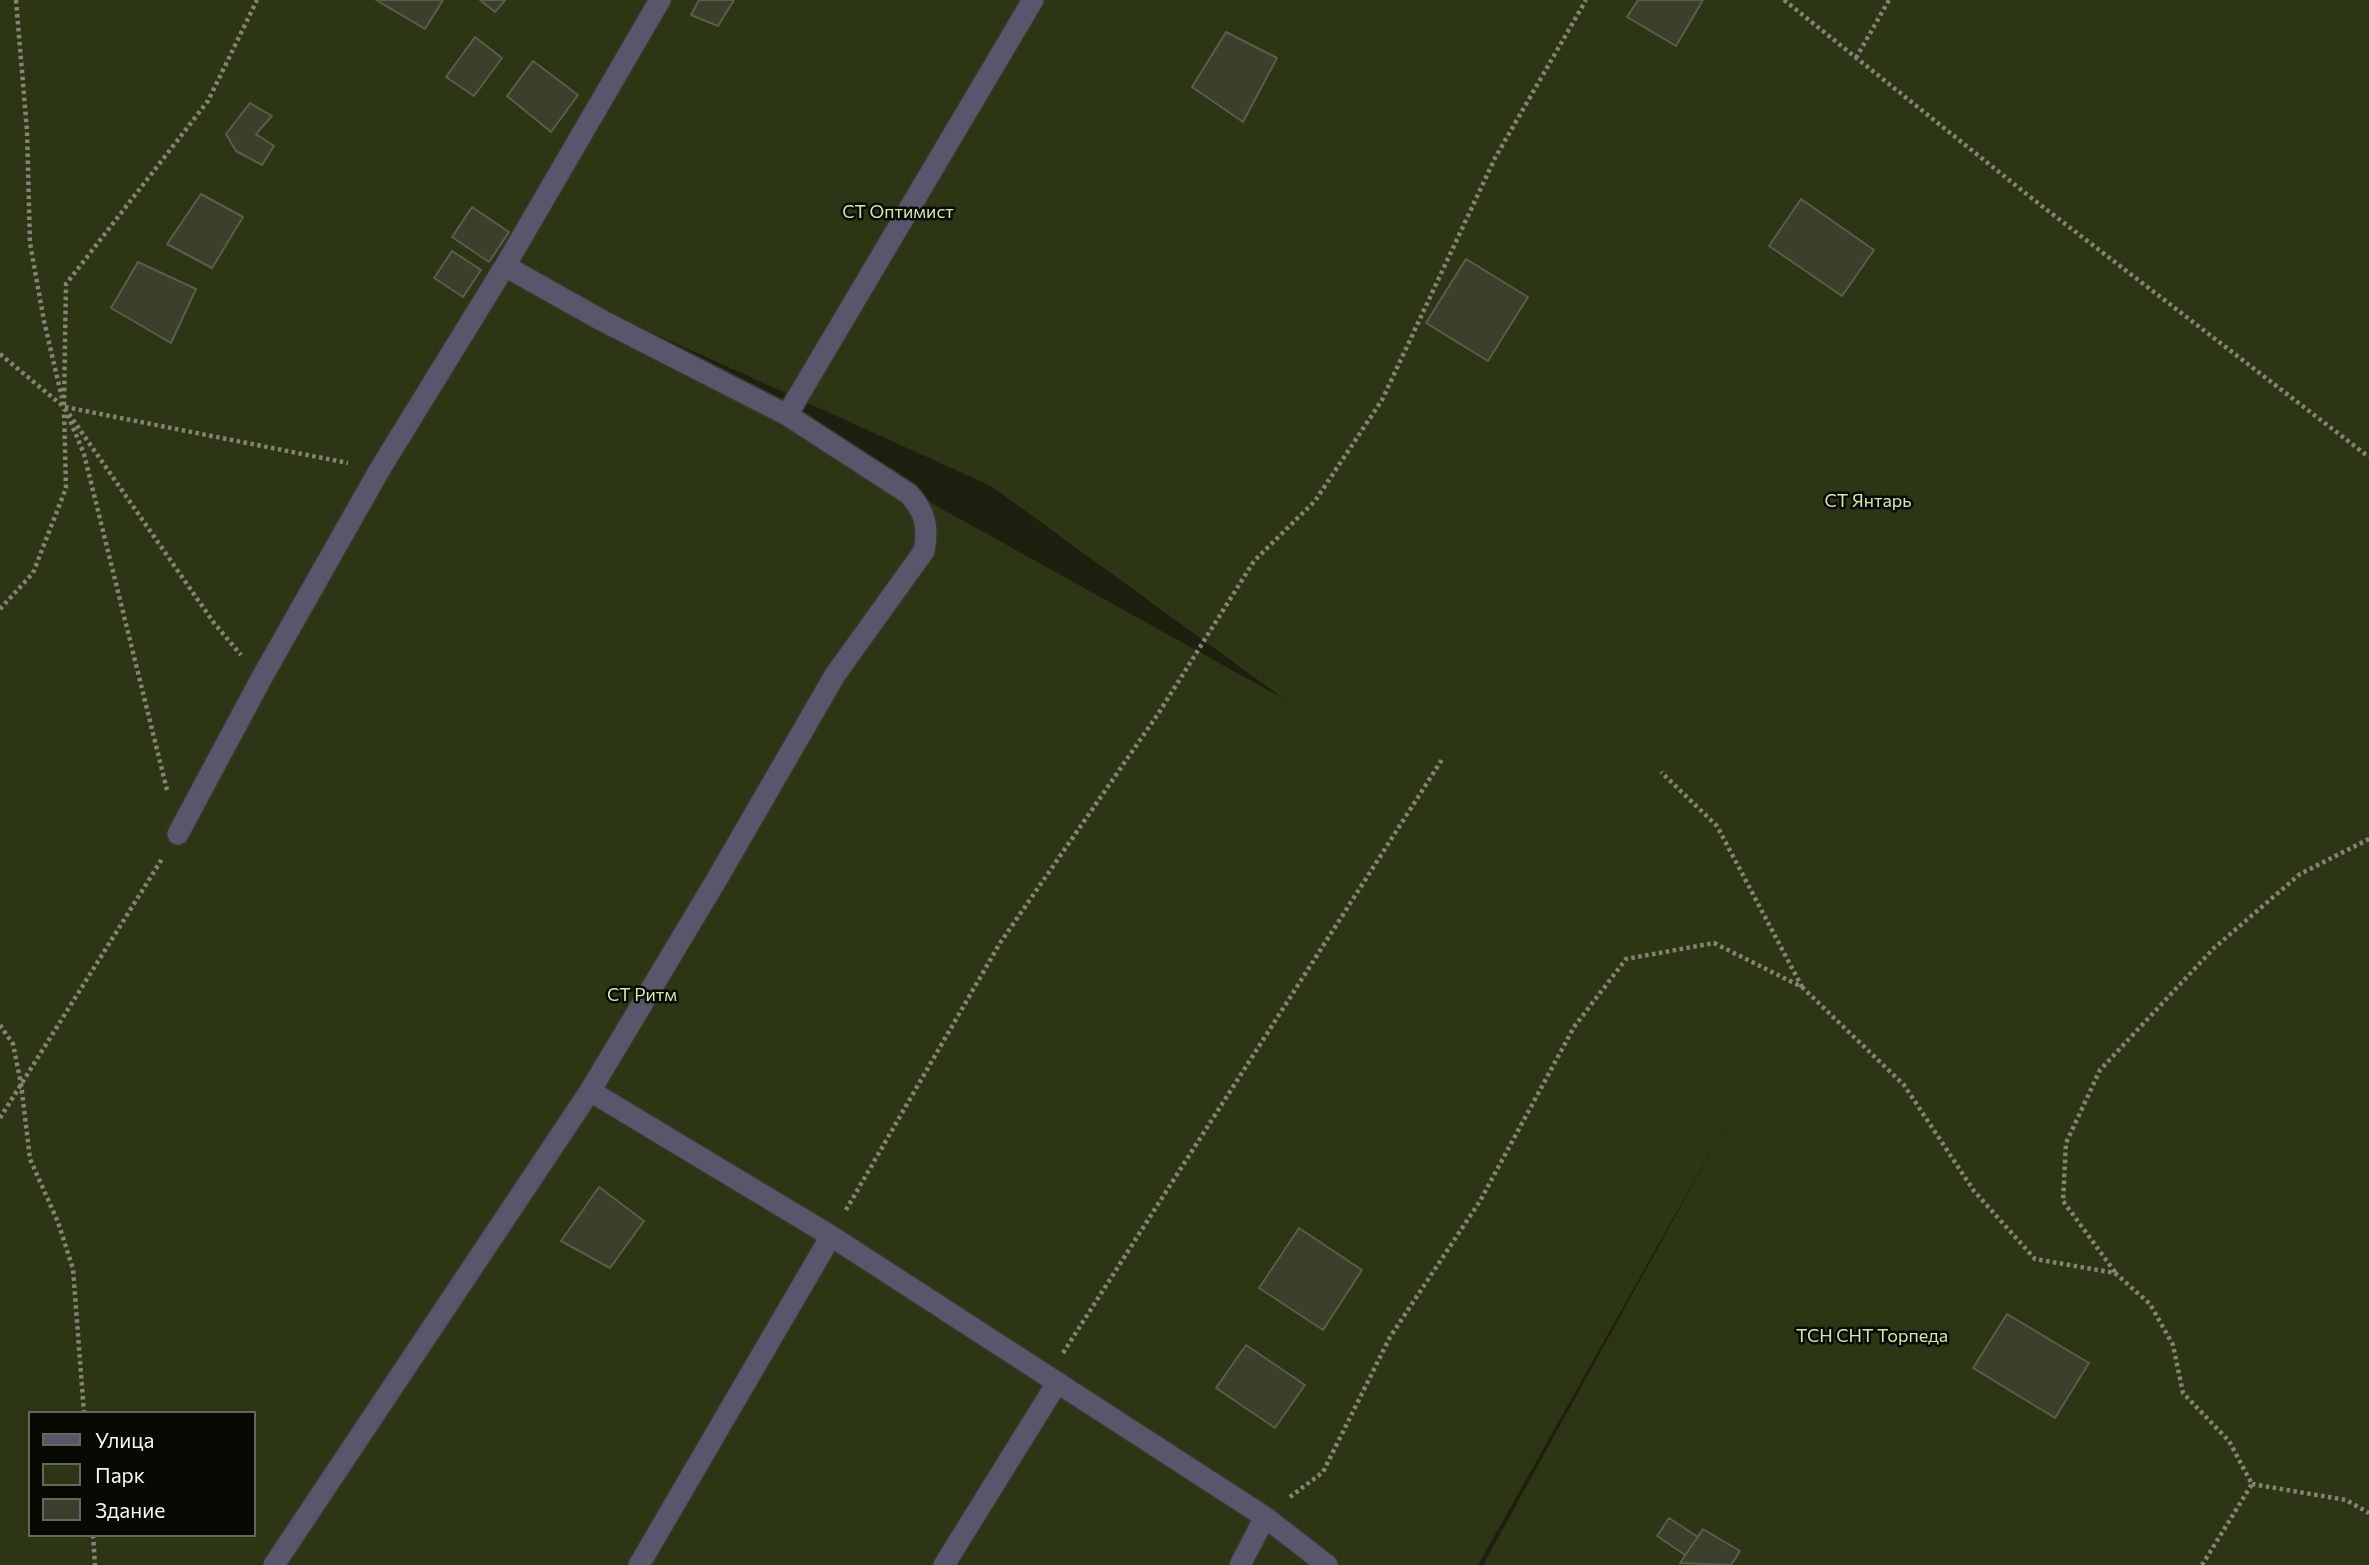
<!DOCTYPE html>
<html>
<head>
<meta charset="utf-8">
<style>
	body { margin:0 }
	#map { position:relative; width:2369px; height:1565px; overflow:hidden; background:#1b210e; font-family:Commissioner,sans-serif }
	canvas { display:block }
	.legend { position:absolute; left:28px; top:1411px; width:228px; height:126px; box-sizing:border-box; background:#070903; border:2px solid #656860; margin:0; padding:9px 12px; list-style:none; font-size:21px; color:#f3f7eb }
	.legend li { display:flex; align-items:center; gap:14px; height:35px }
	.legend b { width:35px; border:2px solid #656860 }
</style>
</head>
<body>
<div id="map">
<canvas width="2369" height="1565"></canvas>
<ul class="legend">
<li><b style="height:9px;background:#57566a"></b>Улица</li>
<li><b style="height:19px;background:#2c3514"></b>Парк</li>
<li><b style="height:19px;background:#3a402c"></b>Здание</li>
</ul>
</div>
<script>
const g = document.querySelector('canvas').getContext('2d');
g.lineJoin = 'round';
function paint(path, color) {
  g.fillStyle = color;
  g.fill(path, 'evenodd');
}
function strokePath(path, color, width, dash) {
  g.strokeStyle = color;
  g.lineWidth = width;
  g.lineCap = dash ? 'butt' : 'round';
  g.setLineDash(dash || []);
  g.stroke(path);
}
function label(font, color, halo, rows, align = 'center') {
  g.font = font + ' Commissioner,sans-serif';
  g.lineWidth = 5;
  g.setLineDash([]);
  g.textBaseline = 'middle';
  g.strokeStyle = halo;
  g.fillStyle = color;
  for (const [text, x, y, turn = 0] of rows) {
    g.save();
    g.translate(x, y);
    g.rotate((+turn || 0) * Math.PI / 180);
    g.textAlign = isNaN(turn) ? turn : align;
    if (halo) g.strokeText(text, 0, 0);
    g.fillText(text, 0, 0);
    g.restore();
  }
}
paint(new Path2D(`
	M0,0H2369V1565H1483L1729,1119L1478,1565H0ZM516,271L991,486L1284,699L516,272ZM30,1413H254V1535H30Z`), '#2c3514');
const building = new Path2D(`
	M376,0H443L425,29Z
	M480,0H505L495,12Z
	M699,0H734L718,26L691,15Z
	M1638,0H1703L1676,46L1627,17Z
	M1226,32L1277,58L1243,122L1192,87Z
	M475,37L502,58L474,96L446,77Z
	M533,61L578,95L551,132L507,96Z
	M250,103L272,116L256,134L274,146L262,165L236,151L226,134Z
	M201,194L243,217L212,268L167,244Z
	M1801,199L1874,250L1842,296L1769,246Z
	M472,207L509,232L489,262L452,237Z
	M452,251L481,270L463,297L434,278Z
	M1466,259L1528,297L1488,361L1426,323Z
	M138,262L196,289L171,343L111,308Z
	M599,1187L644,1221L610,1268L561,1241Z
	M1299,1228L1362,1270L1323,1330L1259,1288Z
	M2007,1314L2089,1363L2055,1418L1973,1368Z
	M1246,1345L1305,1385L1275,1428L1216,1388Z
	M1669,1518L1698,1537L1685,1555L1657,1536Z
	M1703,1529L1740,1551L1731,1565L1680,1563Z`);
paint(building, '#3a402c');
strokePath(building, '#575e49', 2);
const minor = new Path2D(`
	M787,415L1033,0
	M178,834L261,679L380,469L505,266L660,0
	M590,1091L831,1236L1265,1517L1327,1565
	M274,1565L590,1091L717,879L835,675L924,551C929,527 925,512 909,494L787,415L603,321L505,266
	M639,1565L831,1236
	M944,1565L1057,1383
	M1240,1565L1265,1517`);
strokePath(minor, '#353b29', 24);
strokePath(new Path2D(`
	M16,0L27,131L30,243L44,321L62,398
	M1784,0L2034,200L2369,457
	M1856,58L1889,0
	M0,354L64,407
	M65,407L348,463
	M69,414L214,623L241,655
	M0,609L33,573L66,488L64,410
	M167,790L84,454L64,406L66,284L208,101L257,0
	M1802,987L1904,1085L1974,1191L2035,1259L2115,1273L2150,1304L2173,1345L2183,1393L2229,1441L2252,1484L2202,1565
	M0,1025L13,1044L21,1084L30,1159L58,1222L73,1269L84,1413
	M0,1118L162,859
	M846,1210L1000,943L1158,714L1254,561L1315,501L1382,400L1495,158L1586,0
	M2115,1272L2063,1201L2066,1143L2100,1070L2214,948L2300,874L2369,839
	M1063,1353L1443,758
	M2252,1484L2346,1500L2369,1513
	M1290,1497L1323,1472L1390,1337L1480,1201L1574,1027L1626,959L1714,943L1802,987L1717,826L1661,772
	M93,1535L95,1565`), '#808575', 4.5, [3.5, 3.5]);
strokePath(minor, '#57566a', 21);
label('18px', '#d2ea9e', '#070903', [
	["СТ Оптимист",898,212],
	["СТ Янтарь",1868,501],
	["СТ Ритм",642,995],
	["ТСН СНТ Торпеда",1872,1336]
]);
</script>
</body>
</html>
